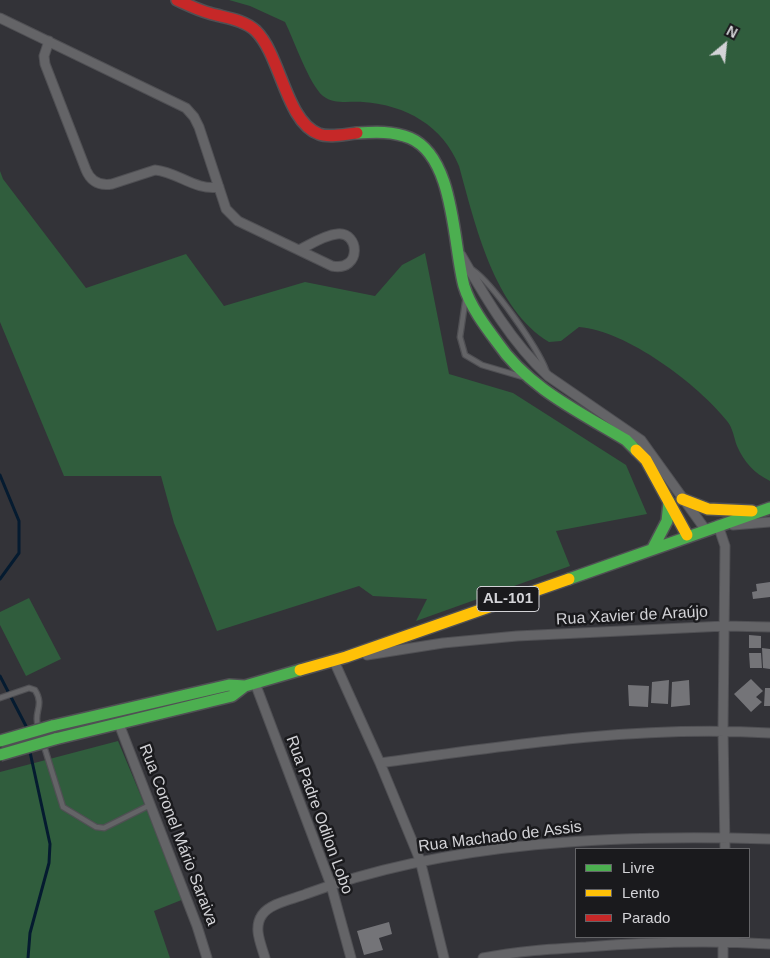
<!DOCTYPE html>
<html>
<head>
<meta charset="utf-8">
<style>
	body { margin:0 }
	#map { position:relative; width:770px; height:958px; overflow:hidden; background:#333338; font-family:Helvetica,sans-serif }
	canvas { display:block }
	.legend { position:absolute; left:575px; top:848px; width:175px; height:90px; box-sizing:border-box; background:#1a1a1d; border:1px solid #646467; margin:0; padding:6px 9px; list-style:none; font-size:15px; color:#d3d3d7 }
	.legend li { display:flex; align-items:center; gap:10px; height:25px }
	.legend b { width:25px; border:1px solid #646467 }
	.north { position:absolute; left:700px; top:20px; width:50px; height:50px; -webkit-text-stroke:4px #1a1a1d; paint-order:stroke; rotate:28deg; font-size:14px; font-weight:700; line-height:20px; text-align:center; color:#d3d3d7 }
	.north::after { content:''; display:block; margin:auto; width:18px; height:22px; background:#d3d3d7; clip-path:polygon(50% 0,100% 100%,50% 72%,0 100%) }
</style>
</head>
<body>
<div id="map">
<canvas width="770" height="958"></canvas>
<ul class="legend">
<li><b style="height:6px;background:#4caf50"></b>Livre</li>
<li><b style="height:6px;background:#ffc107"></b>Lento</li>
<li><b style="height:6px;background:#c62828"></b>Parado</li>
</ul>
<div class="north">N</div>
</div>
<script>
const g = document.querySelector('canvas').getContext('2d');
g.lineJoin = 'round';
function paint(path, color) {
  g.fillStyle = color;
  g.fill(path, 'evenodd');
}
function strokePath(path, color, width, dash) {
  g.strokeStyle = color;
  g.lineWidth = width;
  g.lineCap = dash ? 'butt' : 'round';
  g.setLineDash(dash || []);
  g.stroke(path);
}
function label(font, color, halo, rows, align = 'center') {
  g.font = font + ' Helvetica,sans-serif';
  g.lineWidth = 5;
  g.setLineDash([]);
  g.textBaseline = 'middle';
  g.strokeStyle = halo;
  g.fillStyle = color;
  for (const [text, x, y, turn = 0] of rows) {
    g.save();
    g.translate(x, y);
    g.rotate((+turn || 0) * Math.PI / 180);
    g.textAlign = isNaN(turn) ? turn : align;
    if (halo) g.strokeText(text, 0, 0);
    g.fillText(text, 0, 0);
    g.restore();
  }
}
paint(new Path2D(`
	M229,0H770V481C754,473 744,462 737,446C734,438 733,428 727,421C699,385 626,330 579,327L561,341L549,342C494,309 475,224 459,166C443,126 406,105 363,102C349,101 335,105 323,96C309,84 294,40 285,22L250,6Z
	M0,171L3,179L86,288L186,254L224,306L305,282L375,296L402,265L425,253L449,374L513,393L626,465L647,514L556,531L570,566L416,621L427,599L373,596L359,586L217,631L174,523L161,476H64L0,322Z
	M29,598L61,659L26,676L0,625V612Z
	M118,741L184,899L154,911L170,958H0V772Z`), '#305d3d');
strokePath(new Path2D(`
	M0,475L19,521V553L0,579
	M0,676L27,728
	M28,958L30,933L49,863L50,844L30,752`), '#051b30', 3);
paint(new Path2D(`
	M770,582V597L753,599L752,592L757,591L756,584Z
	M749,635L761,636V648H749Z
	M762,648L770,649V669L763,668Z
	M749,653H761L762,668H750Z
	M751,679L763,691L756,697L762,702L751,712L734,694Z
	M669,680L668,704L651,703L652,682Z
	M689,680L690,705L671,707L672,682Z
	M628,685L649,686L648,707L629,706Z
	M765,688H770V706H764Z
	M389,922L392,934L379,938L383,950L364,955L357,931Z`), '#747478');
const lane = new Path2D(`
	M473,270C493,284 537,347 546,370
	M466,296L460,337L465,355L482,365L523,377
	M0,698L29,688L35,690C45,706 33,712 38,726
	M44,746L63,807L96,827L104,828L150,805`);
const street = new Path2D(`
	M0,18L186,108L194,117L199,127L226,209L238,221L332,266C362,272 360,231 337,234C325,235 311,244 301,249
	M49,41L44,56L45,64L86,170C91,182 100,186 112,184L155,170C178,172 195,191 219,187
	M461,255C485,297 512,343 548,376L641,440L705,529
	M720,525H718L725,546L723,730L725,849
	M733,525L770,522
	M367,655L443,643L517,636L725,626L770,627
	M334,661L380,763L420,860L444,958
	M255,683L331,885L351,958
	M119,724L197,926L207,958
	M380,763C509,745 640,725 770,733
	M265,958C261,944 253,928 262,915C270,903 294,899 306,894C448,841 620,834 770,839
	M483,958C517,951 551,949 586,947C647,942 708,940 770,944
	M723,958V937`);
const fast = new Path2D(`
	M357,133C375,132 393,131 410,138C455,157 453,245 464,286C470,306 485,326 497,342C528,388 580,412 626,440L636,450
	M653,548L667,521L669,502
	M569,579L770,508
	M52,726L229,685L245,686
	M55,739L232,696L245,686L300,670`);
const slow = new Path2D(`
	M636,450L646,460L687,535
	M682,499L708,509L752,511
	M300,670L346,657L569,579`);
const jam = new Path2D(`
	M177,0C188,5 198,10 209,13C225,18 243,19 256,31C281,56 286,122 319,134C329,138 346,134 357,133`);
strokePath(lane, '#505054', 7);
strokePath(street, '#505054', 11);
strokePath(fast, '#505054', 14);
strokePath(slow, '#505054', 14);
strokePath(jam, '#505054', 14);
strokePath(lane, '#646467', 4.5);
strokePath(street, '#646467', 9);
strokePath(fast, '#4caf50', 11);
strokePath(slow, '#ffc107', 11);
strokePath(jam, '#c62828', 11);
const fastBridge = new Path2D(`
	M0,741L52,726
	M0,755L55,739`);
strokePath(fastBridge, '#505054', 14, []);
strokePath(fastBridge, '#4caf50', 11);
for (const [x, y, w] of [
	[508,599,62]
]) {
  const box = new Path2D();
  box.roundRect(x - w / 2, y - 12.5, w, 25, 4);
  g.fillStyle = '#1a1a1d';
  g.fill(box);
  strokePath(box, '#d3d3d7', 1);
}
label('bold 15px', '#d3d3d7', null, [
	["AL-101",508,599]
]);
label('16px', '#d3d3d7', '#1a1a1d', [
	["Rua Xavier de Araújo",632,616,-3],
	["Rua Padre Odilon Lobo",319,815,70],
	["Rua Coronel Mário Saraiva",178,835,69],
	["Rua Machado de Assis",500,837,-7]
]);
</script>
</body>
</html>
